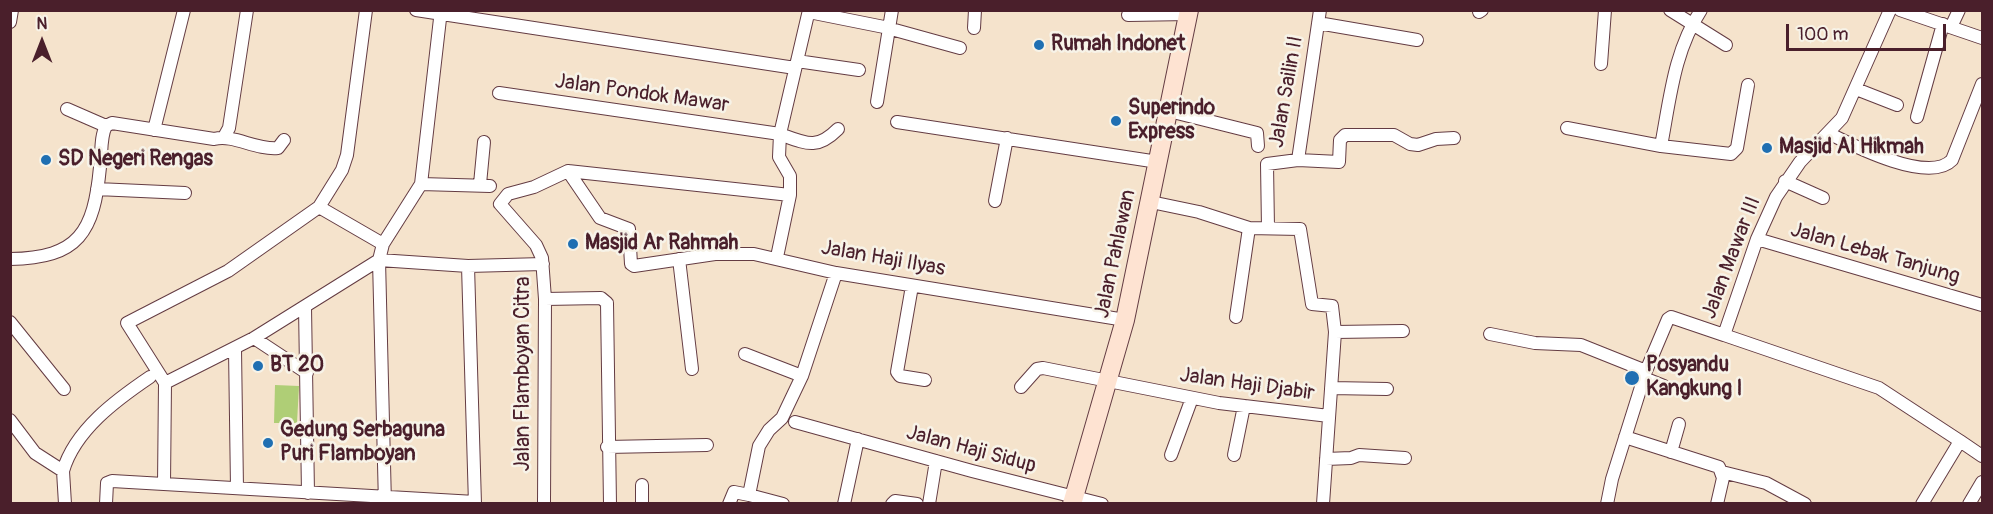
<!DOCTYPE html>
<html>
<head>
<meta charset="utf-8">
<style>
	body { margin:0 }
	#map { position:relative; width:1993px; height:514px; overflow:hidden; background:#f5e3cc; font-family:Pangolin,sans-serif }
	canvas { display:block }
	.frame { position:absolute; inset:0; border:12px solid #4a1f2b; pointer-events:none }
	.north { position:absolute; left:12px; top:12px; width:60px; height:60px; -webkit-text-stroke:4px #f7f3e8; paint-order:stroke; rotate:0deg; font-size:16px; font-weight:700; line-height:24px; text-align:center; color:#4a1f2b }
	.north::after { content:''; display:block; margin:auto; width:21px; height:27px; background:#4a1f2b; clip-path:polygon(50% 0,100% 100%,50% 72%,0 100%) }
	.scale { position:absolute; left:1786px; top:24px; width:160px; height:27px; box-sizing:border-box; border:3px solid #4a1f2b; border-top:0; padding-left:8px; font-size:18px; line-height:21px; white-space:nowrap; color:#4a1f2b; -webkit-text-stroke:4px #f7f3e8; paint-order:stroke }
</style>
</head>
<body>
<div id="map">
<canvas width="1993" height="514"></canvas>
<div class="frame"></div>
<div class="north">N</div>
<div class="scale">100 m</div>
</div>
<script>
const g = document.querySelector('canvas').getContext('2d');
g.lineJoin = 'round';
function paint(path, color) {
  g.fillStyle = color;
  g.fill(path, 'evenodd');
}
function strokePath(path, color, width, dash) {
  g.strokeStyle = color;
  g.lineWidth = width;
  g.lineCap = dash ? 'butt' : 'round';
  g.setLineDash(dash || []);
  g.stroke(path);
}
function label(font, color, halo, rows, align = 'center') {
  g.font = font + ' Pangolin,sans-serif';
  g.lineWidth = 5;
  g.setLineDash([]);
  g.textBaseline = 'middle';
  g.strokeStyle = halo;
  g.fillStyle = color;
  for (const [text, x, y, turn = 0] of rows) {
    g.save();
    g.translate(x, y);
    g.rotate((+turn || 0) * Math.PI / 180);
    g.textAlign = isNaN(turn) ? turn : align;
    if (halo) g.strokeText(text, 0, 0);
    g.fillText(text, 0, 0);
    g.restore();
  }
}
paint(new Path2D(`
	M275,385L299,386L297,423H274Z`), '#afce76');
const minor = new Path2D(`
	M416,10L795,68
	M1670,10L1726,45
	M1900,10L1982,38
	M809,12L884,27L960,48
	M1479,12L1482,10
	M1128,15L1189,14
	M10,22L12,10
	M1318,23L1417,40
	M1951,27L1959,10
	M974,28L975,10
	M797,61L859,70
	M1601,64L1605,10
	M1856,89L1897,105
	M499,93L780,134C807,144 817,150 838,129
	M877,102L892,10
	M67,109L106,126L112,123L214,139C234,134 255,150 278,148L284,140
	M1169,111L1257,133L1258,146
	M1917,117L1943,24
	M897,122L1158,162
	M1567,128L1661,146L1731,154L1737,148L1748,85
	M154,130L184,10
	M1830,134C1854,146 1929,184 1952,160L1982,84
	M224,137L229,128L247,10
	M1661,146C1670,99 1674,51 1701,10
	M1298,160L1339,162L1340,140L1345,135H1394L1410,144L1418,145L1436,139L1454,138
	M568,171L600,218L629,229L631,264L634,266L715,254H754L836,273L1125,320
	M1785,181L1823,198
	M421,184L490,186
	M480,184L484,142
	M97,189L185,193
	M995,201L1007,138
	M1151,202L1199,212L1249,228L1300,229L1312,304L1332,306L1335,332L1323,504
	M319,207L383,244
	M1268,228L1267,164L1298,160L1320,10
	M1757,239L1982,305
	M777,257L790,195V176L779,157L780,134L809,10
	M10,259C79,258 94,232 100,167C102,154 100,137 106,126
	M679,259L692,369
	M379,260L468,266L543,264
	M468,266L475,504
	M912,286L897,372L900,376L925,380
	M545,299L601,298L607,303L610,504
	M305,307L308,493
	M1236,317L1249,228
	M10,322L64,389
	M1335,332L1403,331
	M1490,334L1535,343L1581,345L1646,371
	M1724,335L1879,388L1960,441L1922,504
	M254,338L307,373
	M235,349L237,488
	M745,354L802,376
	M1644,378L1664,386
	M165,383L127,323L228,271L319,207L342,170L347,155L366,10
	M165,383L254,338L379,260
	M1021,387L1037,369L1043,368L1219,403L1329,416
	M1331,388L1387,389
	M10,420L35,453L63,471L65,504
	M795,422L972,471L1102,504
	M1625,437L1719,467L1723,478L1717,504
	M1960,441L1982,456
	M607,447L707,445
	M1671,452L1679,424
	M1171,455L1192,398
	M1234,455L1244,406
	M1326,459L1351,458L1359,455L1405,458
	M63,471C75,430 116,400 150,377
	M1722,472L1766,483L1805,504
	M164,484L165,383
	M106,504L107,483L112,481L475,502
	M385,504L379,260L383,244L421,184L441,10
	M544,504L545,299L542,258L536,245L500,204L508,194L534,187L568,171L790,195
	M642,504V485
	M729,504L734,492L749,495
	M783,504L749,495L759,446L769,430L782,418L802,376L836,273
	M844,504L858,439
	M892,504L895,501L917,504
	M929,504L936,461
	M1607,504L1612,479L1646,371L1668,319L1671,317L1724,335L1757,239L1776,197L1800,162L1842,118L1890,10
	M1969,504L1982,482`);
const secondary = new Path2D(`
	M1072,504L1125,320L1189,10`);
strokePath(minor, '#643c43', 14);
strokePath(secondary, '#643c43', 20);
strokePath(minor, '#fff', 12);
strokePath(secondary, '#fee3d2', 18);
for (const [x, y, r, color] of [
	[1039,45,6,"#1f6fb2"],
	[1116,121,6,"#1f6fb2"],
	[1767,148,6,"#1f6fb2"],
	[46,160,6,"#1f6fb2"],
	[573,244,6,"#1f6fb2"],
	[258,366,6,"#1f6fb2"],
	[1632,378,8,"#1f6fb2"],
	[268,443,6,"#1f6fb2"]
]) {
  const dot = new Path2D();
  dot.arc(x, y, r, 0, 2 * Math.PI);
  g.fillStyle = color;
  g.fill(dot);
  strokePath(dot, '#f7f3e8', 2);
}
label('bold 21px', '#4a1f2b', '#f7f3e8', [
	["Rumah Indonet",1051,45],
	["Superindo",1128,109],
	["Express",1128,133],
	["Masjid Al Hikmah",1779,148],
	["SD Negeri Rengas",58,160],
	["Masjid Ar Rahmah",585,244],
	["BT 20",270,366],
	["Posyandu",1646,366],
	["Kangkung I",1646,390],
	["Gedung Serbaguna",280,431],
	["Puri Flamboyan",280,455]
], 'left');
label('21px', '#4a1f2b', '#f7f3e8', [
	["Jalan Sailin II",1287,92,-80],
	["Jalan Pondok Mawar",642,94,8],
	["Jalan Pahlawan",1116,254,-78],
	["Jalan Lebak Tanjung",1875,254,16],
	["Jalan Mawar III",1732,258,-69],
	["Jalan Haji Ilyas",883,259,10],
	["Jalan Flamboyan Citra",524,374,-90],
	["Jalan Haji Djabir",1247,385,8],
	["Jalan Haji Sidup",971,450,15]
]);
</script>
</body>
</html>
